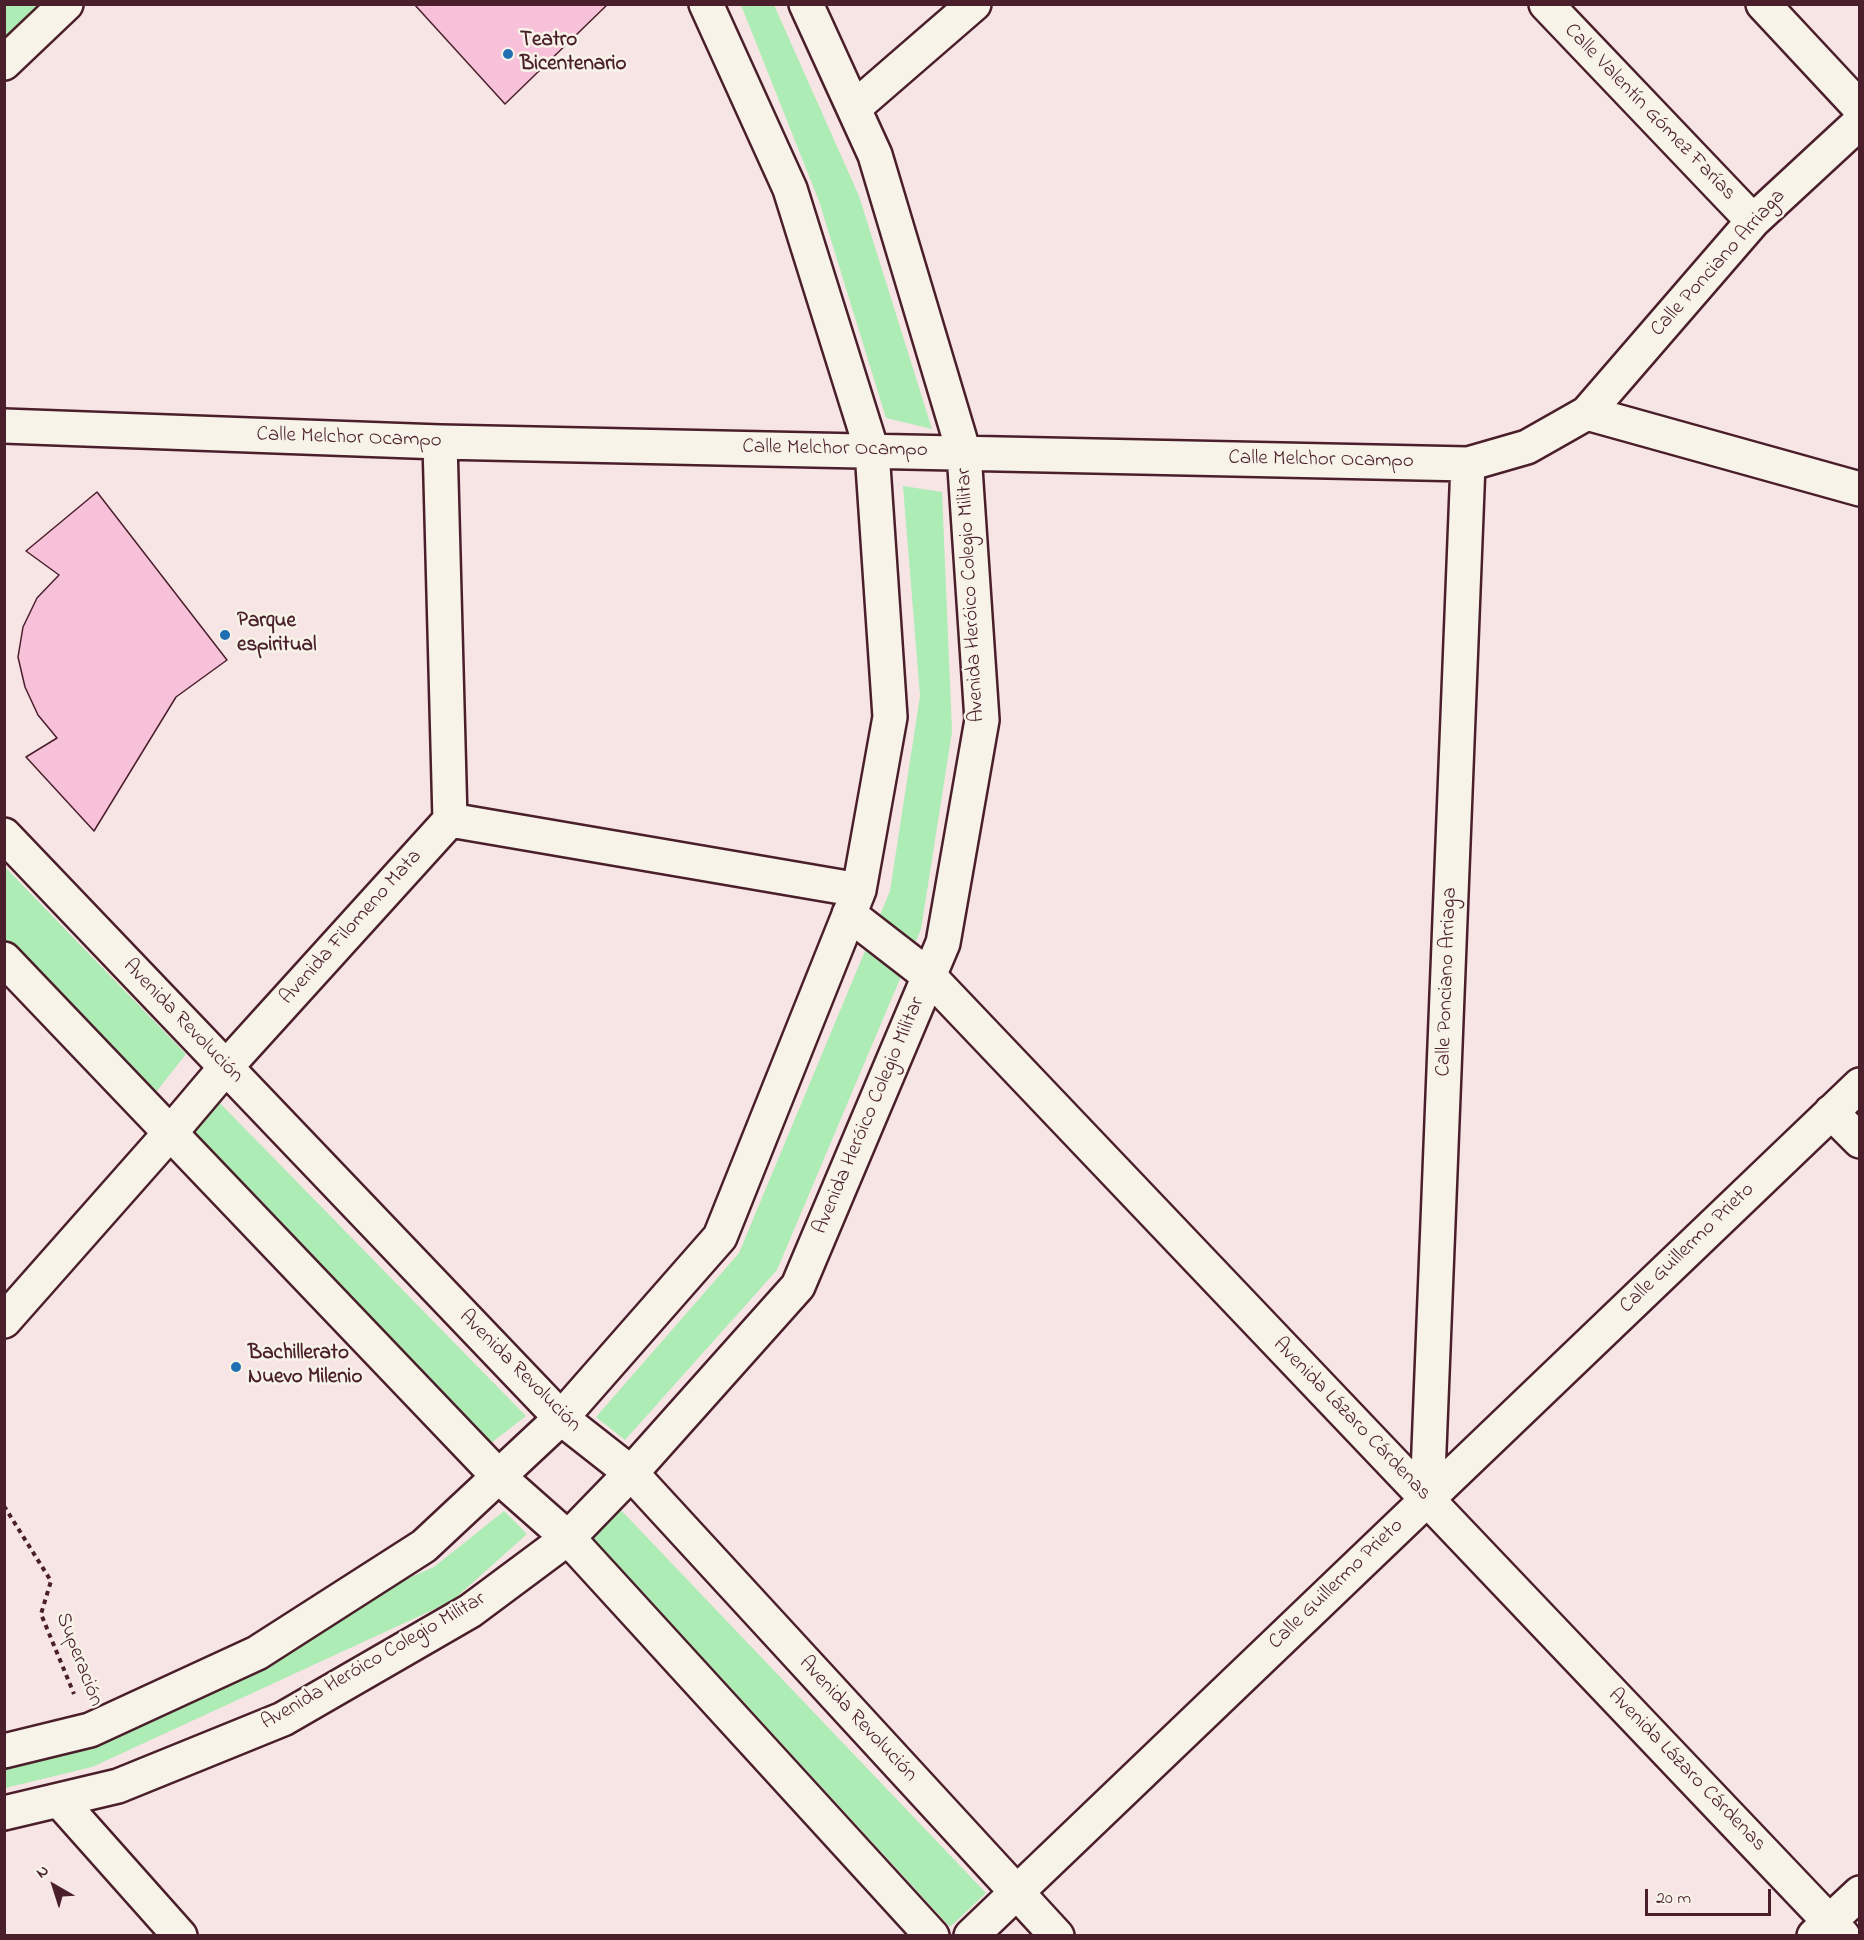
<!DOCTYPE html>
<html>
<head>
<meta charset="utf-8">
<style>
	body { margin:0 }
	#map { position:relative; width:1864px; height:1940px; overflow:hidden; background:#f7e4e4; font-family:"Indie Flower",sans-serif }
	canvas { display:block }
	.frame { position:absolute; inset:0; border:6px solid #4a1f2b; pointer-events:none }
	.north { position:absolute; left:24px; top:1856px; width:60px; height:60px; -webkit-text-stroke:4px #f7f3e8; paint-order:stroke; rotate:321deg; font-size:16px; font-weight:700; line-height:24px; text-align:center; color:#4a1f2b }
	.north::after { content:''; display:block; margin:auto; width:21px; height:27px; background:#4a1f2b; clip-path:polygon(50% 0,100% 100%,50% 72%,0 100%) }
	.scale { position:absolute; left:1645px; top:1889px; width:126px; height:27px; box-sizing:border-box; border:3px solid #4a1f2b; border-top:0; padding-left:8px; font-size:18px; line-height:21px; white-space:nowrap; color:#4a1f2b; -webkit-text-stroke:4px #f7f3e8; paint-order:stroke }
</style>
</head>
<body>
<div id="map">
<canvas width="1864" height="1940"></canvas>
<div class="frame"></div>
<div class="north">N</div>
<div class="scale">20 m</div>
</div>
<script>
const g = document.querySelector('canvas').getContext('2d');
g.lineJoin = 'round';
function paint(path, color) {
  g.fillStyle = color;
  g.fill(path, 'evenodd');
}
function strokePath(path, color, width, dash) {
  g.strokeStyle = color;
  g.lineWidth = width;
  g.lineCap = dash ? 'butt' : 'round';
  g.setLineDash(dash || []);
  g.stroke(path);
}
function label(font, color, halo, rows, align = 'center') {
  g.font = font + ' "Indie Flower",sans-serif';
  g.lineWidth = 5;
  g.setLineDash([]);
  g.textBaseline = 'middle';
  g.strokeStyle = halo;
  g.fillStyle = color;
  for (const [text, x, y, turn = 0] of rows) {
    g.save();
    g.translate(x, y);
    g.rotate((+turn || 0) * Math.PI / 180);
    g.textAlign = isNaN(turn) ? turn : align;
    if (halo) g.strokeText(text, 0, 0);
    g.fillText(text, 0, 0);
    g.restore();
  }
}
paint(new Path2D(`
	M5,5H64L5,61Z
	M741,5H774L859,196L932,429L886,418L819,201Z
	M903,486L942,492L952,732L921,929L777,1270L625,1440L596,1417L739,1253L890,891L920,696Z
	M4,866L186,1054L153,1096L5,940Z
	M211,1094L526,1416L477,1454L186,1121Z
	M619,1508L986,1893L950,1927L592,1537Z
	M504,1511L527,1534L452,1601L92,1767L5,1788V1744L82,1721L434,1567Z`), '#adecb4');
const building = new Path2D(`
	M414,4H608L505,104Z
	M97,492L227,660L176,697L94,831L26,757L57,738L38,715L25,687L18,657L23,627L37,598L59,575L26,551Z`);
paint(building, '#f8c1da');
strokePath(building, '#4a1f2b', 1.5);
const street = new Path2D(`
	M1546,4L1753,221
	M1763,4L1860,108
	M854,108L974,4
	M1587,413L1860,489
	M4,426L440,442L1468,464L1527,447L1587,413L1753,221L1860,122
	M450,820L859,890
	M849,914L929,976L1843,1936
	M1831,1112L1860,1141
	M4,1321L171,1132L226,1067L450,820L440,442
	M1427,1500L1468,464
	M4,1751L90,1730L257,1653L424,1546L561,1418L720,1237L859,890L890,717L872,451L790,189L706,4
	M59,1800L180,1936
	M4,1813L118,1786L283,1719L470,1611L568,1538L631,1473L798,1286L943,943L982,720L964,453L875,155L806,4
	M971,1936L1860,1085
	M1814,1936L1860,1893`);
const secondary = new Path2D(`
	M4,835L561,1418L631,1473L1057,1936
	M4,959L499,1477L568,1538L932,1936`);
const primary = new Path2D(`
	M4,63L66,4`);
strokePath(street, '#4a1f2b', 38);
strokePath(secondary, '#4a1f2b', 38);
strokePath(primary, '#4a1f2b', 38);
strokePath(new Path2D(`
	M4,1506L51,1581L41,1614L74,1694`), '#4a1f2b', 4, [4.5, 4.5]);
strokePath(street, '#f7f3e8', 33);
strokePath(secondary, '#f7f3e8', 33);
strokePath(primary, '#f7f3e8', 33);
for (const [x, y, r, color] of [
	[508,54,6,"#1f6fb2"],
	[225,635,6,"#1f6fb2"],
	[236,1367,6,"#1f6fb2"]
]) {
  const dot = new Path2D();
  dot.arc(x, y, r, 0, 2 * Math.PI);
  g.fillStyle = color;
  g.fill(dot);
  strokePath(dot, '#f7f3e8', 2);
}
label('bold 21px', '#4a1f2b', '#f7f3e8', [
	["Teatro",520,42],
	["Bicentenario",520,66],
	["Parque",237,623],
	["espiritual",237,647],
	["Bachillerato",248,1355],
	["Nuevo Milenio",248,1379]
], 'left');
label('21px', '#4a1f2b', '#f7f3e8', [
	["Calle Valentín Gómez Farías",1649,113,46],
	["Calle Ponciano Arriaga",1719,264,-48],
	["Calle Melchor Ocampo",349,439,2],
	["Calle Melchor Ocampo",835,450,1],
	["Calle Melchor Ocampo",1321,461,1],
	["Avenida Heróico Colegio Militar",972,595,-93],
	["Avenida Filomeno Mata",352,928,-48],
	["Calle Ponciano Arriaga",1448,982,-88],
	["Avenida Revolución",182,1022,46],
	["Avenida Heróico Colegio Militar",870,1116,-67],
	["Calle Guillermo Prieto",1688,1249,-44],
	["Avenida Revolución",519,1372,45],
	["Avenida Lázaro Cárdenas",1351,1420,46],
	["Calle Guillermo Prieto",1337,1585,-44],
	["Superación",78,1660,69],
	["Avenida Heróico Colegio Militar",374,1662,-30],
	["Avenida Revolución",857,1720,47],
	["Avenida Lázaro Cárdenas",1686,1771,46]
]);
</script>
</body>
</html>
